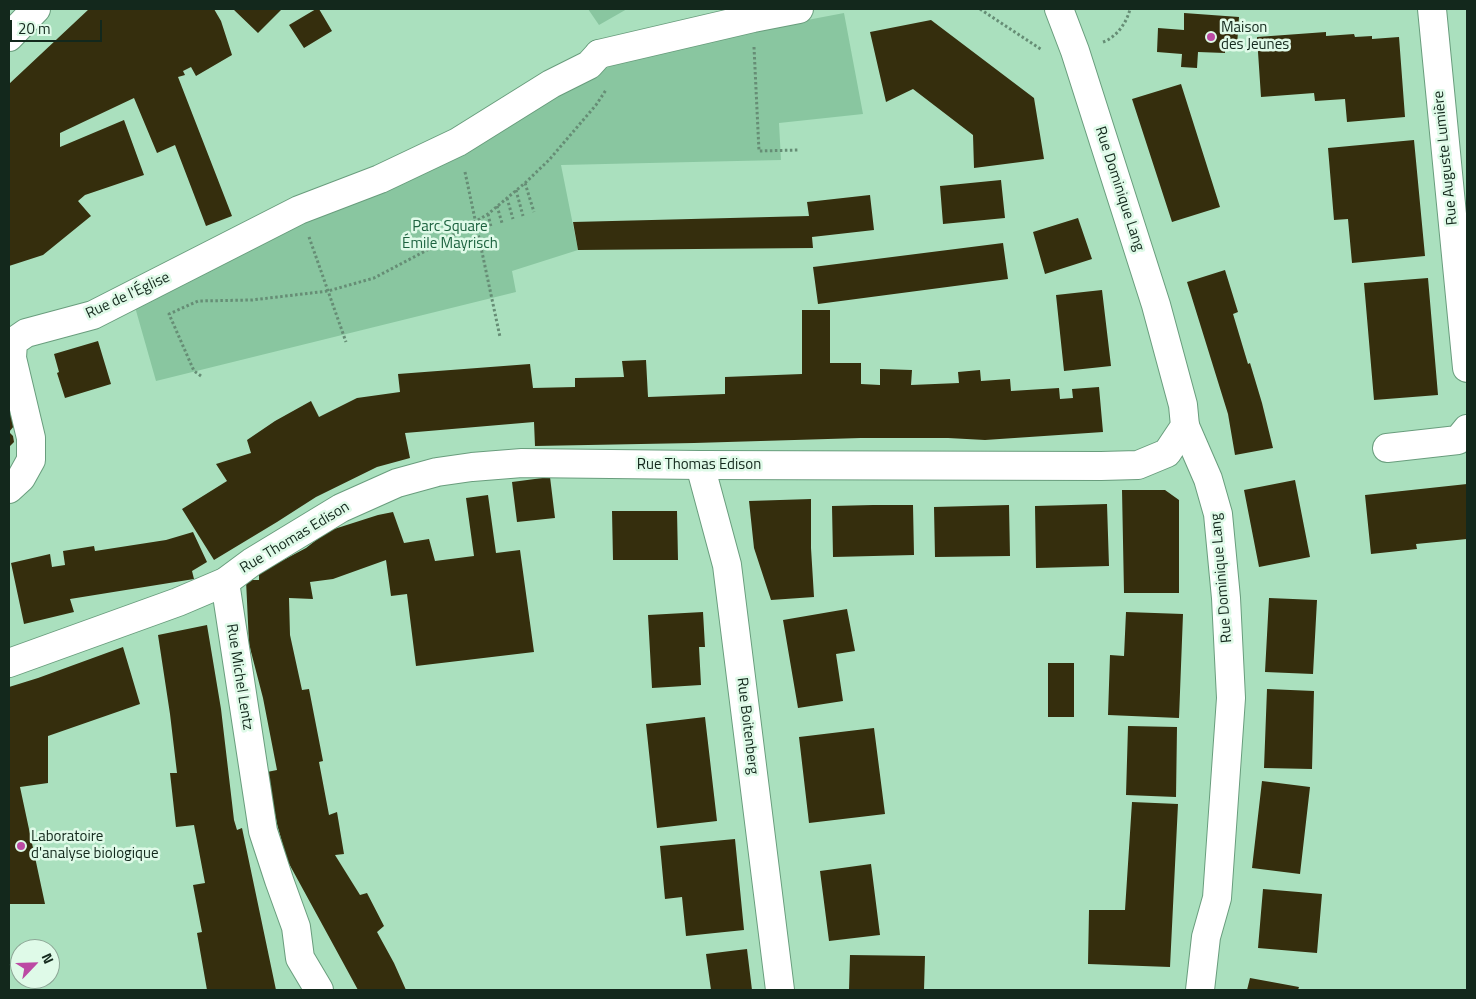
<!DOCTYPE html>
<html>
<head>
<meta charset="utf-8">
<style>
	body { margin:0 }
	#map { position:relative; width:1476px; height:999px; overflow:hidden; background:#aae0be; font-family:"Titillium Web",sans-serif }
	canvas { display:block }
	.frame { position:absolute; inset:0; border:10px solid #13281c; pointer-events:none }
	.north { position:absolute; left:10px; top:939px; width:50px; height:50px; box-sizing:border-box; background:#dffae8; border:1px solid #8da696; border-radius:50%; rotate:66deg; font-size:14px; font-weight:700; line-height:20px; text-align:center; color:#13281c }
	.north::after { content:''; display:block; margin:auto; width:18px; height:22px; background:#bc4aa4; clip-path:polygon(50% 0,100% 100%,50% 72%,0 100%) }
	.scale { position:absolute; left:10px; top:20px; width:92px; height:22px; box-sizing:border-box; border:2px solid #13281c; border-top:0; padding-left:6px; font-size:15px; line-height:18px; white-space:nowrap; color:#13281c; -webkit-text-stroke:4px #dffae8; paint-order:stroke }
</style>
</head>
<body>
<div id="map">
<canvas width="1476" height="999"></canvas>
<div class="frame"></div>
<div class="north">N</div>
<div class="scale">20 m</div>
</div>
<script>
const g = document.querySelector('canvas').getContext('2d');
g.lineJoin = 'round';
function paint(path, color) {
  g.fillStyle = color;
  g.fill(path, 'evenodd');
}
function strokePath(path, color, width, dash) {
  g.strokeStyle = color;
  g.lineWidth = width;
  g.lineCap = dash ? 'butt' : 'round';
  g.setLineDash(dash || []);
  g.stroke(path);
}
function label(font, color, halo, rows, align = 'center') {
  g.font = font + ' "Titillium Web",sans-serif';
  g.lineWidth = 5;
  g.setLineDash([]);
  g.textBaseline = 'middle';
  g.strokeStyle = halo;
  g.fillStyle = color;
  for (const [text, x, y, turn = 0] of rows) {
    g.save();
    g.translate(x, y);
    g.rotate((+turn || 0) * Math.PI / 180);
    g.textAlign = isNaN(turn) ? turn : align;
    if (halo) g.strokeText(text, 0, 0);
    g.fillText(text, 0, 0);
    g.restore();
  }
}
paint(new Path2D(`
	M588,9H627L599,25Z
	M844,13L863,114L779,123L781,160L561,165L578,250L512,271L516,292L156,381L135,307L556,92L617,63L692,42Z`), '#89c6a0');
paint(new Path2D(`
	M89,9H214L221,21L232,55L196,76L191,67L183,71L185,75L178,77L232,216L206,226L175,145L157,153L134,98L60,133V147L124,120L144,175L85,195L78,201L91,216L43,255L9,266V84Z
	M233,9H282L258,33Z
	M316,9H319L332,31L304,48L289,25Z
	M1184,13L1239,17L1237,46L1225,45V53L1198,52L1197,68L1181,67L1182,54L1157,52L1158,28L1184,30Z
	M931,20L1034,98L1044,159L974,168L973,135L913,89L886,102L870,32Z
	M1326,32V36L1354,34L1355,37L1372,36V39L1399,37L1405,117L1347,122L1345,99L1315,101L1314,93L1261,97L1257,37Z
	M1181,84L1220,207L1172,222L1132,99Z
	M1414,140L1425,256L1352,263L1348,219L1334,220L1328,148Z
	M1001,180L1005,218L943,224L940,186Z
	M870,195L874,230L812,237L813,248L578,250L573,222L809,216L807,202Z
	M1078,218L1092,259L1045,274L1033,232Z
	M1003,243L1008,279L818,304L813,267Z
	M1225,270L1238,312L1233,314L1248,364L1250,363L1262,403L1273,448L1235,455L1228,414L1187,282Z
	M1428,278L1438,395L1374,400L1364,283Z
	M1102,290L1111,366L1064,371L1056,295Z
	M802,310H830V363H861V384L880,385V369L912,370L911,385L959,383L958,372L980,370L981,381L1010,379L1011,391L1059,388L1060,399L1073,398L1072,389L1099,387L1103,432L985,440L948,438H861L694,443L535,446L534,422L405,433L410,458L377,467L316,497L277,522L214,560L182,509L227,481L216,464L251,453L247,440L275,421L311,401L319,417L357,398L400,392L398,374L530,364L533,388L575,387V378L624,377L622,361L646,360L648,397L725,394V377L802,374Z
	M98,341L111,384L65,398L57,373L59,372L54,354Z
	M9,408L14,426L9,432Z
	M9,432L13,436L14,442L9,447Z
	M550,477L555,518L517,522L512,482Z
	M1295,480L1310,557L1259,567L1244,490Z
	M1467,484V539L1416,544L1417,549L1371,554L1365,495Z
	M1122,490H1165L1179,500V593H1124Z
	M488,495L496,553L520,550L534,652L416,666L407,594L391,596L386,560L333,579L310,582L313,599L289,598L290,635L302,690L309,689L323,761L319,762L329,815L337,812L344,854L335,855L360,895L367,893L384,926L377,932L394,963L406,990H358L287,860L277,824L267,772L277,770L263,698L249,644L246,580H259V573L306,548L328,531L378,515L393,512L404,543L429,539L435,561L474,556L466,498Z
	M811,499V548L814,597L771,600L754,548L749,501Z
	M1107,504L1109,566L1036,568L1035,506Z
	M873,505H913L914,555L833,557L832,506Z
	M1009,505L1010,556L935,557L934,507Z
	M612,511H677L678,560H613Z
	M193,532L207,562L192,571L194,579L70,599L74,612L24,624L11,563L50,554L52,567L65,565L63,551L94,546L95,551L166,540Z
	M1269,598L1317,600L1313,674L1265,672Z
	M847,609L855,651L836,654L843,701L798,708L783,620Z
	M703,612L705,647H699L701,685L652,688L648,615Z
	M1126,612L1183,614L1179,718L1108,715L1110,655L1124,656Z
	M207,625L221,709L234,820L237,830L242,828L276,990H207L197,933L202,932L193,885L205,883L194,825L176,827L170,773H177L170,714L158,635Z
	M123,647L140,704L48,736V783L20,787L45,904H9V687L38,678Z
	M1048,663H1074V717H1048Z
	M1267,689L1314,691L1312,769L1264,768Z
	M705,717L717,821L657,828L646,724Z
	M1128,726L1177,727L1176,797L1126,795Z
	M874,728L885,814L809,823L799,737Z
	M1262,781L1310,787L1300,874L1252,868Z
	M1132,802L1178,804L1170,967L1088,964L1089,910H1125Z
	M735,839L744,930L686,936L682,897L665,899L660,846Z
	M871,864L880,935L829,941L820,871Z
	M1263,889L1322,894L1317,953L1258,948Z
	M747,949L752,990H711L706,954Z
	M850,955L925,956L924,990H849Z
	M1250,978L1299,987L1298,990H1247Z`), '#352e0d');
const pedestrian = new Path2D(`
	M599,54L753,18L799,9`);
const minor = new Path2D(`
	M1432,9L1467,368
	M9,37L36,9
	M1185,426L1208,479L1218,514L1226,598L1231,698L1217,898L1206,937L1200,990
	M1387,448L1458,440L1467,429
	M700,465L727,565L780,990
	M9,489L21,478L31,460V438L12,358L13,342L26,333L93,315L299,210L380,179L458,142L551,84L589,65L599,54
	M225,582L263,831L279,880L296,927L300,958L319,990`);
const secondary = new Path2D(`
	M9,663L178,602L225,582L252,562L341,508L397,483L437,472L472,467L522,463L700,465L1101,466L1138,465L1167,453L1185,426L1183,405L1156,305L1075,51L1059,9`);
strokePath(pedestrian, '#699d7d', 30);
strokePath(minor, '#699d7d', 30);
strokePath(secondary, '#699d7d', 30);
strokePath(new Path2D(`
	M980,9L1042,50
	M1103,42C1117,37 1127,22 1130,9
	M754,47L759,151L799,150
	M465,172L500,337
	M525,183L534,212
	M516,190L523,216
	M507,198L513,219
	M497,206L502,223
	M488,214L491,227
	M309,237L346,342
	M201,376L194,371L169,314L198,301L252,300L328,291L374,278L431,248L488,214L525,183L549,160L596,105L606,90`), '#668d75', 3, [2.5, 2.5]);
strokePath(pedestrian, '#fff', 28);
strokePath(minor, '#fff', 28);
strokePath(secondary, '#fff', 28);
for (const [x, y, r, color] of [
	[1211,37,5,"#bc4aa4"],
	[21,846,5,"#bc4aa4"]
]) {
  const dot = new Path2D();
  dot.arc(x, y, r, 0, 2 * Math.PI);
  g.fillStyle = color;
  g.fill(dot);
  strokePath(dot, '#dffae8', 2);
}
label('15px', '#13281c', '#dffae8', [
	["Maison",1221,28],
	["des Jeunes",1221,45],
	["Laboratoire",31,837],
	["d'analyse biologique",31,854]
], 'left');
label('15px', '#13281c', '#dffae8', [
	["Rue Auguste Lumière",1446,158,-96],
	["Rue Dominique Lang",1119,189,72],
	["Rue de l'Église",128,296,-25],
	["Rue Thomas Edison",699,465],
	["Rue Thomas Edison",295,538,-31],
	["Rue Dominique Lang",1222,578,-95],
	["Rue Michel Lentz",239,677,81],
	["Rue Boitenberg",747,726,83]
]);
label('15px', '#1d623f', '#dffae8', [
	["Parc Square",450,227],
	["Émile Mayrisch",450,244]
]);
</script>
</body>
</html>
